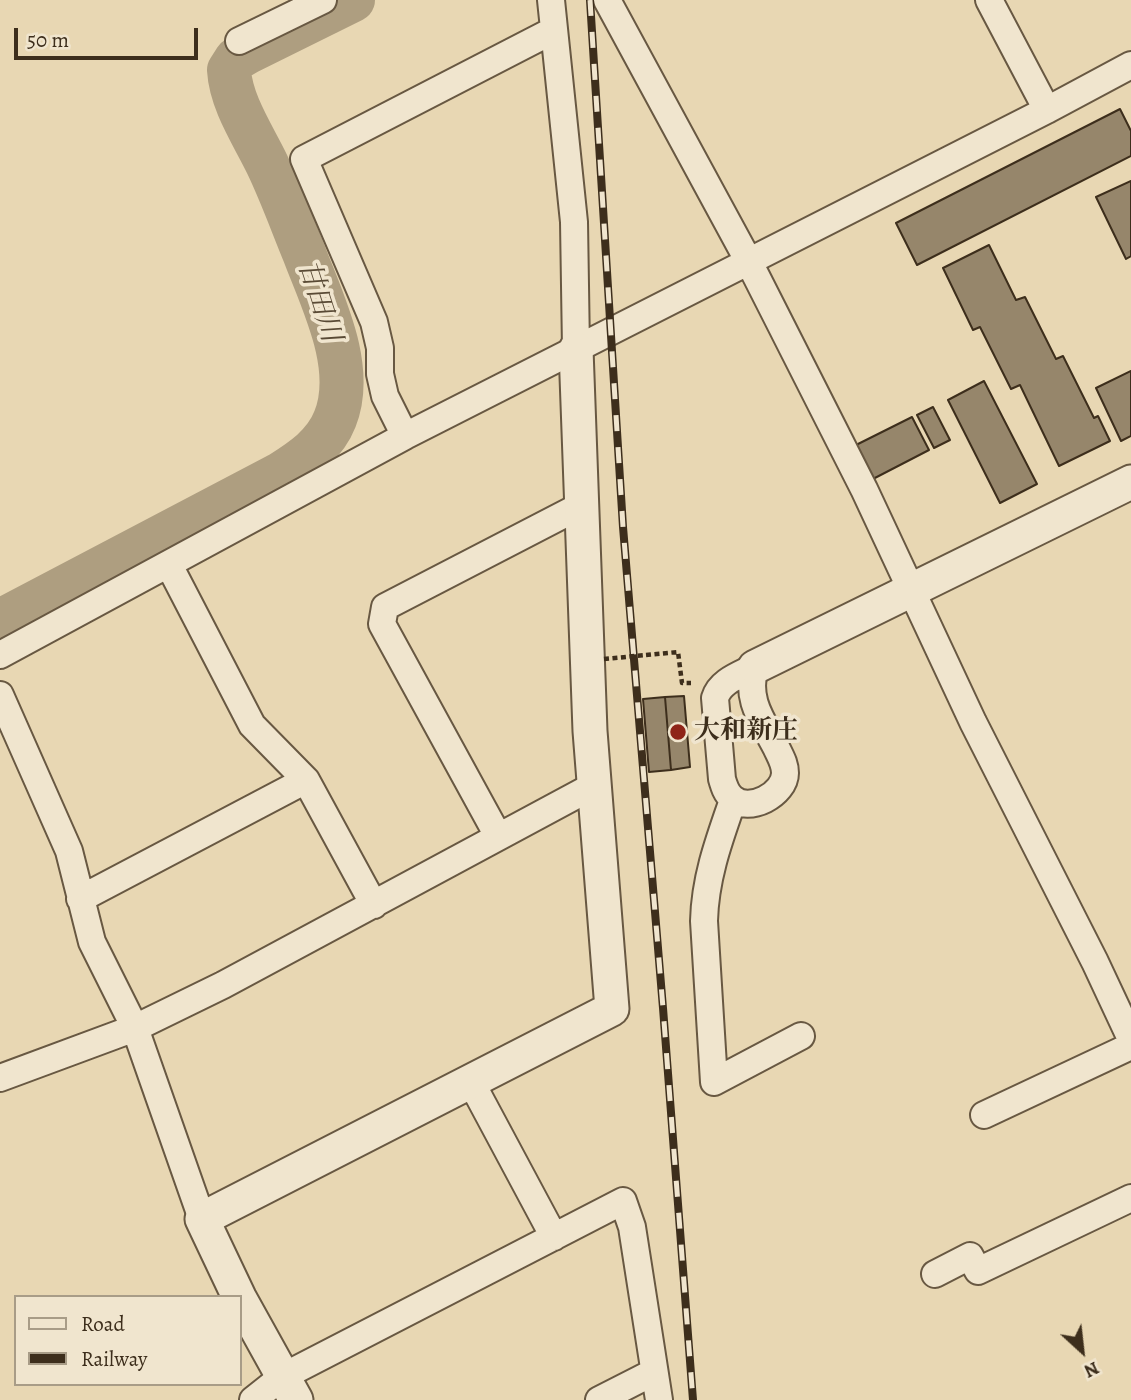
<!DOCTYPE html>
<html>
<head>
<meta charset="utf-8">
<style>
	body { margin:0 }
	#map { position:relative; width:1131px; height:1400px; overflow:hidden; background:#e8d7b3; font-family:Alegreya,serif }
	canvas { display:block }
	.legend { position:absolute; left:14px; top:1295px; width:228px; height:91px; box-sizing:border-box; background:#f0e5ce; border:2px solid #a89c87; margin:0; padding:9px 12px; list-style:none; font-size:21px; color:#3d2e1c }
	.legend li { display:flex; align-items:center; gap:14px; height:35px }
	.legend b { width:35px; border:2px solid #a89c87 }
	.north { position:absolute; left:1047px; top:1316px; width:70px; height:70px; -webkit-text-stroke:5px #f0e5ce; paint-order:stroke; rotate:153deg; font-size:19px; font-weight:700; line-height:28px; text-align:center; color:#3d2e1c }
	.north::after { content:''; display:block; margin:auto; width:24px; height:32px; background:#3d2e1c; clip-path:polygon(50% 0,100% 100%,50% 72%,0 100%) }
	.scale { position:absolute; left:14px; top:28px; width:184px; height:32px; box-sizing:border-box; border:4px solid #3d2e1c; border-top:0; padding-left:9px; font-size:21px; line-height:24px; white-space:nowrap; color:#3d2e1c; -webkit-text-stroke:5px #f0e5ce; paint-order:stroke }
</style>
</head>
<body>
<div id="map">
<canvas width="1131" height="1400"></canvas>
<ul class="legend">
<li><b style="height:9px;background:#f0e5ce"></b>Road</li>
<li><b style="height:9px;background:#3d2e1c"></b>Railway</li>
</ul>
<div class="north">N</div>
<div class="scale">50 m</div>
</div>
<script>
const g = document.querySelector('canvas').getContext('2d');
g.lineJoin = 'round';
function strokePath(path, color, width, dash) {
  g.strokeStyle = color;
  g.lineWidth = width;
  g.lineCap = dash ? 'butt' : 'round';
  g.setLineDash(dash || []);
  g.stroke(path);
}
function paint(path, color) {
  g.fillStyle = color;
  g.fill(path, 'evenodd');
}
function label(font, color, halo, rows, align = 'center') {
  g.font = font + ' Alegreya,"Noto Serif JP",serif';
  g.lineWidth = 7;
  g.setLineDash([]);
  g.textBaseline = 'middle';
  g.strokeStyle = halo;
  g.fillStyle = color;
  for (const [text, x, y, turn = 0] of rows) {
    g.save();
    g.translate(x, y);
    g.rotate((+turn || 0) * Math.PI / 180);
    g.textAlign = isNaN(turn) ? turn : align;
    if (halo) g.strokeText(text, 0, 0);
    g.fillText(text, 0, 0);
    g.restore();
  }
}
strokePath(new Path2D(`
	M0,621L280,474C302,460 325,445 335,419C356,367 322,301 304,253C292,224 281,193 267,164C253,135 231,103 229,70L236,59L248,52L353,0`), '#ae9e80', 44);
const building = new Path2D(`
	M1120,109L1131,131V156L917,265L896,223Z
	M1131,181V256L1126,259L1096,197Z
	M989,245L1016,300L1025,297L1056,359L1063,356L1094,418L1098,416L1110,441L1059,466L1020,385L1011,389L980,327L973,330L943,268Z
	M1131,371V436L1121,441L1096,388Z
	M984,381L1037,484L1000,503L948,400Z
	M933,407L950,440L934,448L917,415Z
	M912,417L929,450L871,480L854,446Z
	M684,696L690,767L671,770L665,697Z
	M665,697L671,770L649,772L643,699Z`);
paint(building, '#96866b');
strokePath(building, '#3d2e1c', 2);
const minor = new Path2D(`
	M551,0L574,222L576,349
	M607,0L749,262L864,489L973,722L1095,962L1131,1039
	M989,0L1047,110
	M239,41L323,0
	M405,436L385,396L380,374V348L374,322L304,159L554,30
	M169,565L252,725L306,780L374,905
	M0,655L405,436L1047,110L1131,65
	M755,667C745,699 762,720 776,747C780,756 785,763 785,773C785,794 749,814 732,798C726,793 724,786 722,779L715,698C720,681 740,675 755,667Z
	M0,695L69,851L92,942L135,1028L202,1219
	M733,800C719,840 705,878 704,921L714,1082L801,1036
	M498,836L382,624L385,607L582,505
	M80,899L306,780
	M0,1078L135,1028L223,985L595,785
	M470,1080L554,1237
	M984,1115L1131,1046
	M935,1274L970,1256L978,1271L1131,1198
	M253,1400L282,1377L623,1201L632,1227L659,1400
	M599,1400L654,1372`);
const tertiary = new Path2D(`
	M755,667L1131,482
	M239,1297L202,1219L612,1009L590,731L576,349
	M240,1299L296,1400`);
strokePath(minor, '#685842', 30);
strokePath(tertiary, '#685842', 37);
strokePath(new Path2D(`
	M646,655L678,652L682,683H691`), '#3d2e1c', 4.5, [5, 3.5]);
strokePath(minor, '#f0e5ce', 26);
strokePath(tertiary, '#f0e5ce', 33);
const rail = new Path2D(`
	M590,0L623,527L663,1008L693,1400`);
strokePath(rail, '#3d2e1c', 8);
strokePath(rail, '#f0e5ce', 5, [16]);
strokePath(new Path2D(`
	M604,659L646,655`), '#3d2e1c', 4.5, [5, 3.5]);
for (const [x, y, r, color] of [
	[678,732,9,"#8f2418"]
]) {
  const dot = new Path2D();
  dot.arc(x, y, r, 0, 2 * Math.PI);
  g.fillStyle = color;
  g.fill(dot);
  strokePath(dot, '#f0e5ce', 2.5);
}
label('bold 26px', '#3d2e1c', '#f0e5ce', [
	["大和新庄",694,732]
], 'left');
label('italic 28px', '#594a35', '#f0e5ce', [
	["甘田川",318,301,72]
]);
</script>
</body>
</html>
